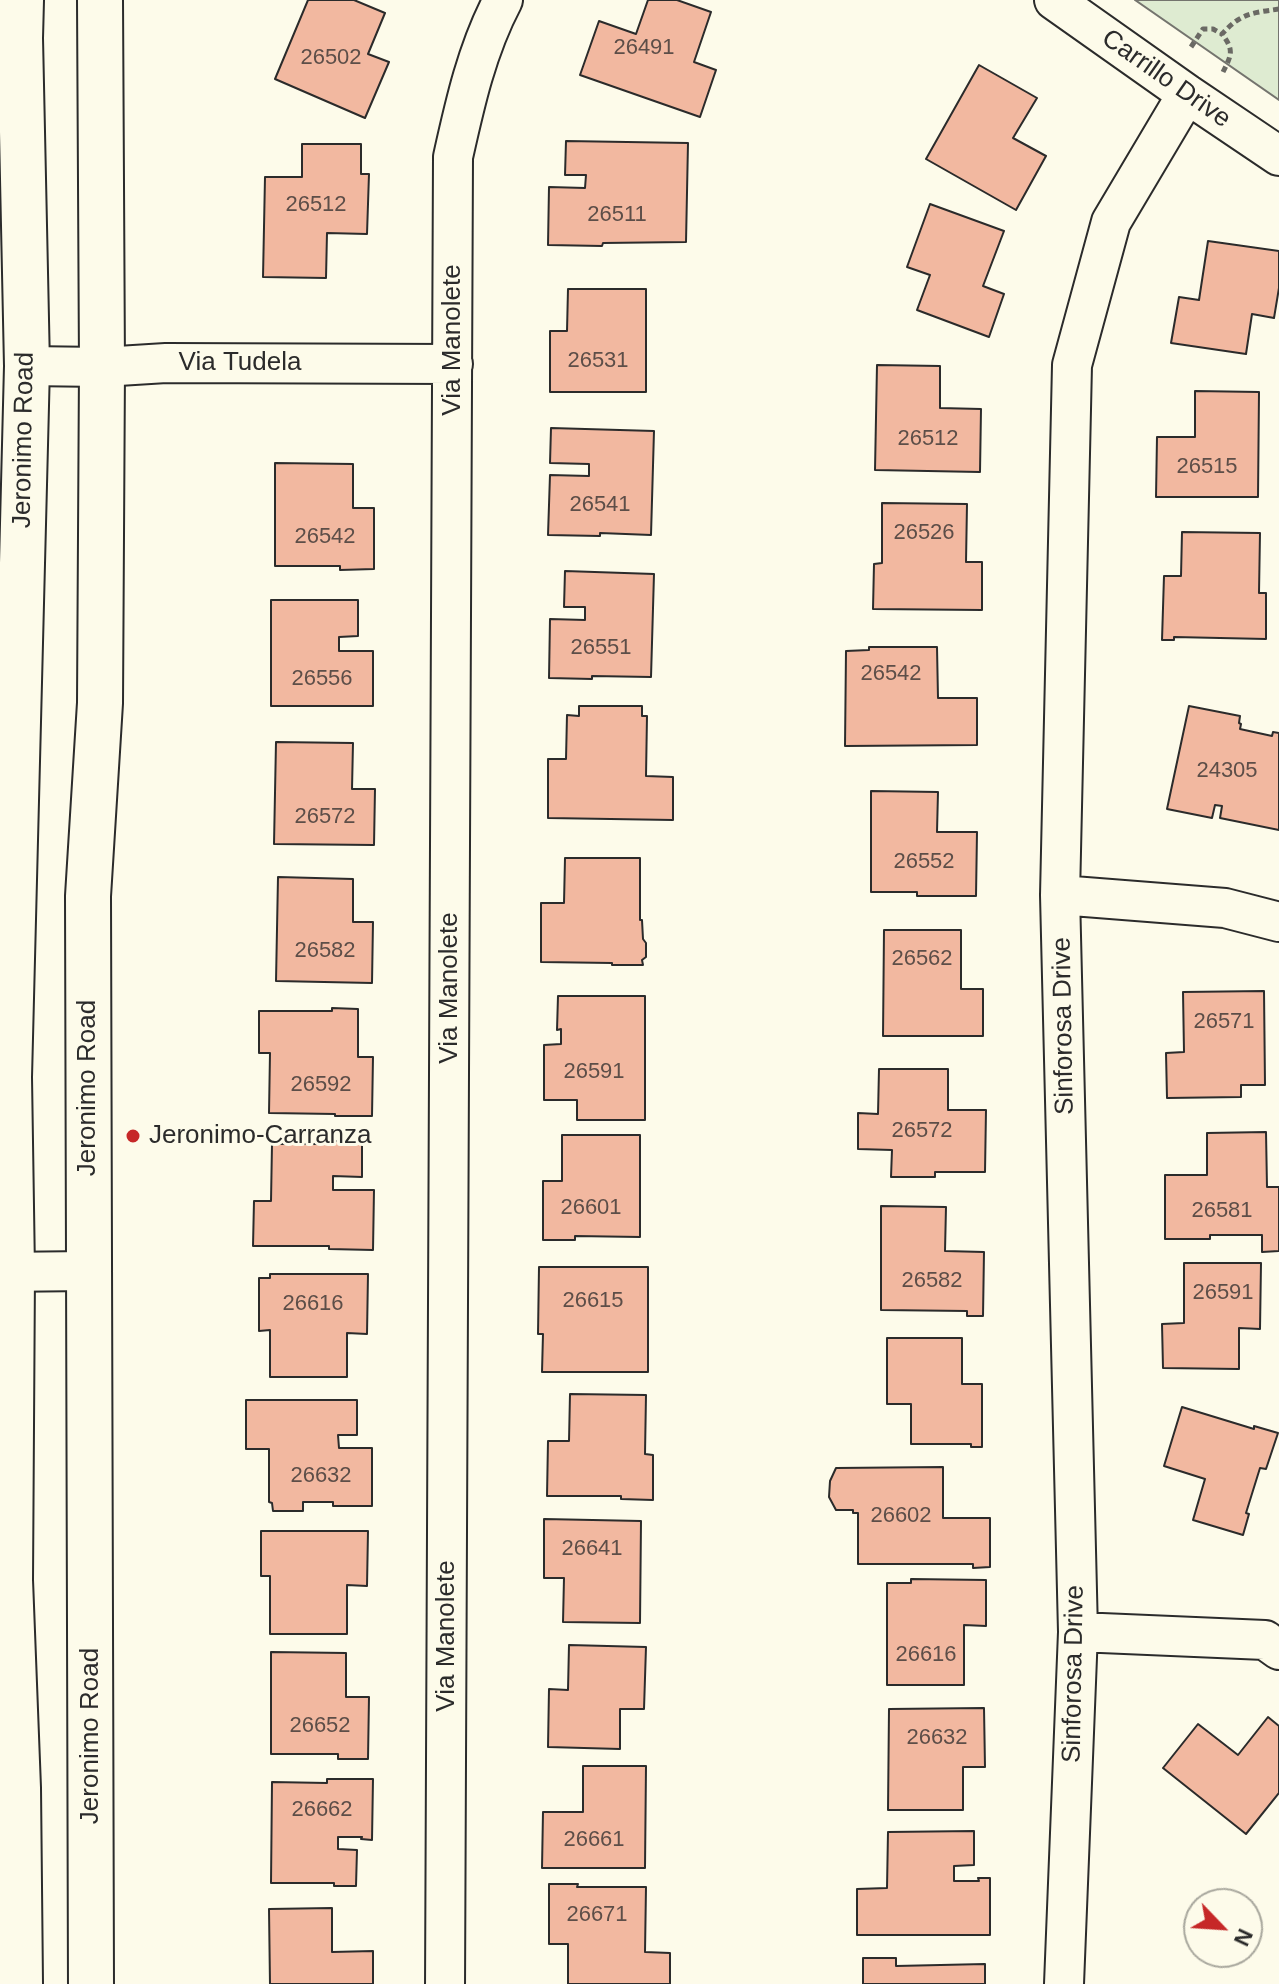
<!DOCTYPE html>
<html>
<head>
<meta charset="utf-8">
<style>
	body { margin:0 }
	#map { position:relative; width:1279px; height:1984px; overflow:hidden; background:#fdfbea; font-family:Helvetica,sans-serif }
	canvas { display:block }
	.north { position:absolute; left:1183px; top:1888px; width:80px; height:80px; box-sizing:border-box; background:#fdfbea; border:2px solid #a9a89e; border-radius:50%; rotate:115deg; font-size:22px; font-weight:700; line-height:32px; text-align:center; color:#2b2b2b }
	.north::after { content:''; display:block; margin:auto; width:28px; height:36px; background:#c62828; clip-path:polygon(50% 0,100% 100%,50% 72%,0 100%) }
</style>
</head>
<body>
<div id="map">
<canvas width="1279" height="1984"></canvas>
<div class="north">N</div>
</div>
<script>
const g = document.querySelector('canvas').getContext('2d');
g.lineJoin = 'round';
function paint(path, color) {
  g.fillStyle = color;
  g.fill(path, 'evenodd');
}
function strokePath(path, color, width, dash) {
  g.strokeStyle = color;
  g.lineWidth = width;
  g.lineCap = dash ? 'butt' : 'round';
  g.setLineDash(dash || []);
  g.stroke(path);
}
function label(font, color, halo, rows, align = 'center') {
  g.font = font + ' Helvetica,sans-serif';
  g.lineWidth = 6;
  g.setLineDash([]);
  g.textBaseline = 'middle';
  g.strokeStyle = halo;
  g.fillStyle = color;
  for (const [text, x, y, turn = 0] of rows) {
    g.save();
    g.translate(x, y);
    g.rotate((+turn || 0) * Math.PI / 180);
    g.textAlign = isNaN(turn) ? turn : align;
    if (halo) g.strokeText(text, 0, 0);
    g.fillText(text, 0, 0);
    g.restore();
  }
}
const green = new Path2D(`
	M1135,0H1279V100Z`);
paint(green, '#deebd1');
strokePath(green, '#74746e', 2);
const building = new Path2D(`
	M308,0H354L385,13L368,54L389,62L365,118L275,79Z
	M648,0H677L711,12L694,62L716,70L700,117L580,75L599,21L636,34Z
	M979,65L1037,98L1013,138L1046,156L1016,210L926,159Z
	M566,141L688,143L686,242L603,243L602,246L548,245L549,187L585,188L586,175H565Z
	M302,144H361V174H369L367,234L327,233L326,278L263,277L265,177H302Z
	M930,204L1004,231L983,286L1004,294L989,337L917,310L930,275L907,267Z
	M1208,241L1279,251V288L1274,318L1252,314L1246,354L1171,343L1179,297L1199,300Z
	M568,289H646V392H550V331H567Z
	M877,365L940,366V408L981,409L980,472L875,470Z
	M1195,391L1259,392L1258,497H1156L1157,437H1195Z
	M551,428L654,431L651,535L600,533V536L548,535L550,475L589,476V464L550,463Z
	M275,463L353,464V508H374V569L340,570V566H275Z
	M882,503L967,504L966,562H982V610L873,609L874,564L882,563Z
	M1182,532L1260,533L1259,593H1266V639L1174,637V640H1162L1164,576H1181Z
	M565,571L654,574L651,677L592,676V679L549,678L550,619L585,620V607H564Z
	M271,600H358V636L339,637V651H373V706H271Z
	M869,647H937L938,698H977V745L845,746L846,651L869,650Z
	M579,706H642V716H647L646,776L673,777V820L548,818V759H566L567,715L579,716Z
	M1189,706L1240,716L1239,723L1241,724L1240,729L1272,736L1273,732L1279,733V830L1220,818L1222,806L1215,805L1212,818L1167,809Z
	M276,742L353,743L352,789H375L374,845L274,844Z
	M871,791L938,792L937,832H977L976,896H917V892H871Z
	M565,858H640V920H642L643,939L646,943V957L642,960L643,965H612V963L541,962V903H564Z
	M278,877L353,879V922H373L372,983L276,981Z
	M884,930H961V989H983V1036H883Z
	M1264,991L1265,1085H1241V1097L1167,1098L1166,1053L1184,1052L1183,992Z
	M558,996H645V1120H577V1100H544V1045L561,1044V1029L557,1030Z
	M332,1008L358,1009V1057H373L372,1116H335V1114L269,1113L270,1053H259V1011H332Z
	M879,1069H948V1110H986L985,1172H935V1177H891L892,1150L858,1149V1113L878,1114Z
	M1266,1132L1267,1187H1279V1251L1262,1252V1235H1210V1239H1165V1175H1207V1133Z
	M562,1135H640V1237L575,1236V1240H543V1181H562Z
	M329,1141H362V1177L333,1176V1190H374L373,1250L329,1249V1246H253L254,1201H271L272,1144H329Z
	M881,1206L946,1207L945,1251L984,1252L983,1316H967V1311L881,1310Z
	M1184,1263H1261L1260,1329L1239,1328V1369L1163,1368L1162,1324L1184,1323Z
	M539,1267H648V1372H542L543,1334H538Z
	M270,1274H368L367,1334L347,1333V1377H270V1330L259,1331V1278H270Z
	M887,1338H962V1384H982V1447H971V1444H911V1404H887Z
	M570,1394L646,1395L645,1454L653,1455V1500L621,1499V1496H547L548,1441H569Z
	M246,1400H357V1435H338L339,1448H372V1506H333V1502H303V1511H273L272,1503L269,1502V1449H246Z
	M1182,1407L1254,1429V1426L1278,1433L1266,1469L1260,1468L1246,1513L1249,1514L1243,1535L1193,1520L1205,1479L1164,1466Z
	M943,1467V1518H990V1567L973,1568V1564H858V1513H853V1510H836L829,1497L830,1481L836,1468Z
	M544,1519L641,1521L640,1623L563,1622L564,1578H544Z
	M261,1531H368L367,1586L347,1585V1634H270V1576H261Z
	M911,1579L986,1580V1626L964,1625V1685H887V1583H911Z
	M569,1645L646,1647L644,1709H620V1749L548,1747L549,1689L568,1690Z
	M271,1652L346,1653V1697H369L368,1759H338V1754H271Z
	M984,1708L985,1767H963V1810H888L889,1709Z
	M1268,1717L1279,1726V1793L1246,1834L1163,1768L1198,1724L1238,1755Z
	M583,1766H646L645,1868H542L543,1812H583Z
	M327,1779H373L372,1840L361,1839L362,1837H338V1849L357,1850L356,1886H334V1883H271L272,1782L327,1783Z
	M974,1831V1865L954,1866V1881H979L978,1878H990V1935H857V1889L887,1888L888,1832Z
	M549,1884H578L577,1887H646L645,1952L670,1953V1984H568V1944H549Z
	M332,1908V1952L373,1951V1984H270L269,1909Z
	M863,1958H896V1966L985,1964V1984H863Z`);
paint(building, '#f2b8a0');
strokePath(building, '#2b2b2b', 2);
const minor = new Path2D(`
	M1054,0L1187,94L1279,156
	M27,366L102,367L166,363L453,364
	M1060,895L1225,908L1279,922
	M0,1272L88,1271
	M1078,1632L1265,1640L1279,1650
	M445,1984L453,157C465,103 477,49 503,0
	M1064,1984L1078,1632L1060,895L1072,365L1111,222L1187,94`);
const secondary = new Path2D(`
	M20,1984L18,1788L10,1580L12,1271L9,1077L27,366L20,38L21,0
	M91,1984L88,896L100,703L102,367L100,0`);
strokePath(minor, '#2b2b2b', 42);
strokePath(secondary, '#2b2b2b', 48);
strokePath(new Path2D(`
	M1191,47L1203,29H1213L1222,34
	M1223,72C1232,54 1234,50 1222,34C1241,13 1252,13 1279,9`), '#6a6964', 5, [6, 4]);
strokePath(minor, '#fdfbea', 38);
strokePath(secondary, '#fdfbea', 44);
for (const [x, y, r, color] of [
	[133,1136,8,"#c62828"]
]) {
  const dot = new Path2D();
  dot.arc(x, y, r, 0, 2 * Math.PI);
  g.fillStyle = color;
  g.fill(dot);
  strokePath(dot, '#fdfbea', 3);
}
label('22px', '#5d4e48', null, [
	["26491",644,48],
	["26502",331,58],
	["26512",316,205],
	["26511",617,215],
	["26531",598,361],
	["26512",928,439],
	["26515",1207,467],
	["26541",600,505],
	["26526",924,533],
	["26542",325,537],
	["26551",601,648],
	["26542",891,674],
	["26556",322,679],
	["24305",1227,771],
	["26572",325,817],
	["26552",924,862],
	["26582",325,951],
	["26562",922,959],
	["26571",1224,1022],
	["26591",594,1072],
	["26592",321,1085],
	["26572",922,1131],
	["26601",591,1208],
	["26581",1222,1211],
	["26582",932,1281],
	["26591",1223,1293],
	["26615",593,1301],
	["26616",313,1304],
	["26632",321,1476],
	["26602",901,1516],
	["26641",592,1549],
	["26616",926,1655],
	["26652",320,1726],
	["26632",937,1738],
	["26662",322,1810],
	["26661",594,1840],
	["26671",597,1915]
]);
label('26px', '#2b2b2b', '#fdfbea', [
	["Carrillo Drive",1166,79,35],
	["Via Manolete",453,340,-90],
	["Via Tudela",240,363],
	["Jeronimo Road",24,440,-89],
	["Via Manolete",450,988,-90],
	["Sinforosa Drive",1064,1026,-91],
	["Jeronimo Road",88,1088,-90],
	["Via Manolete",447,1636,-90],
	["Sinforosa Drive",1074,1674,-89],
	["Jeronimo Road",91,1736,-90]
]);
label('26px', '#2b2b2b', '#fdfbea', [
	["Jeronimo-Carranza",149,1136]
], 'left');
</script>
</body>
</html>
